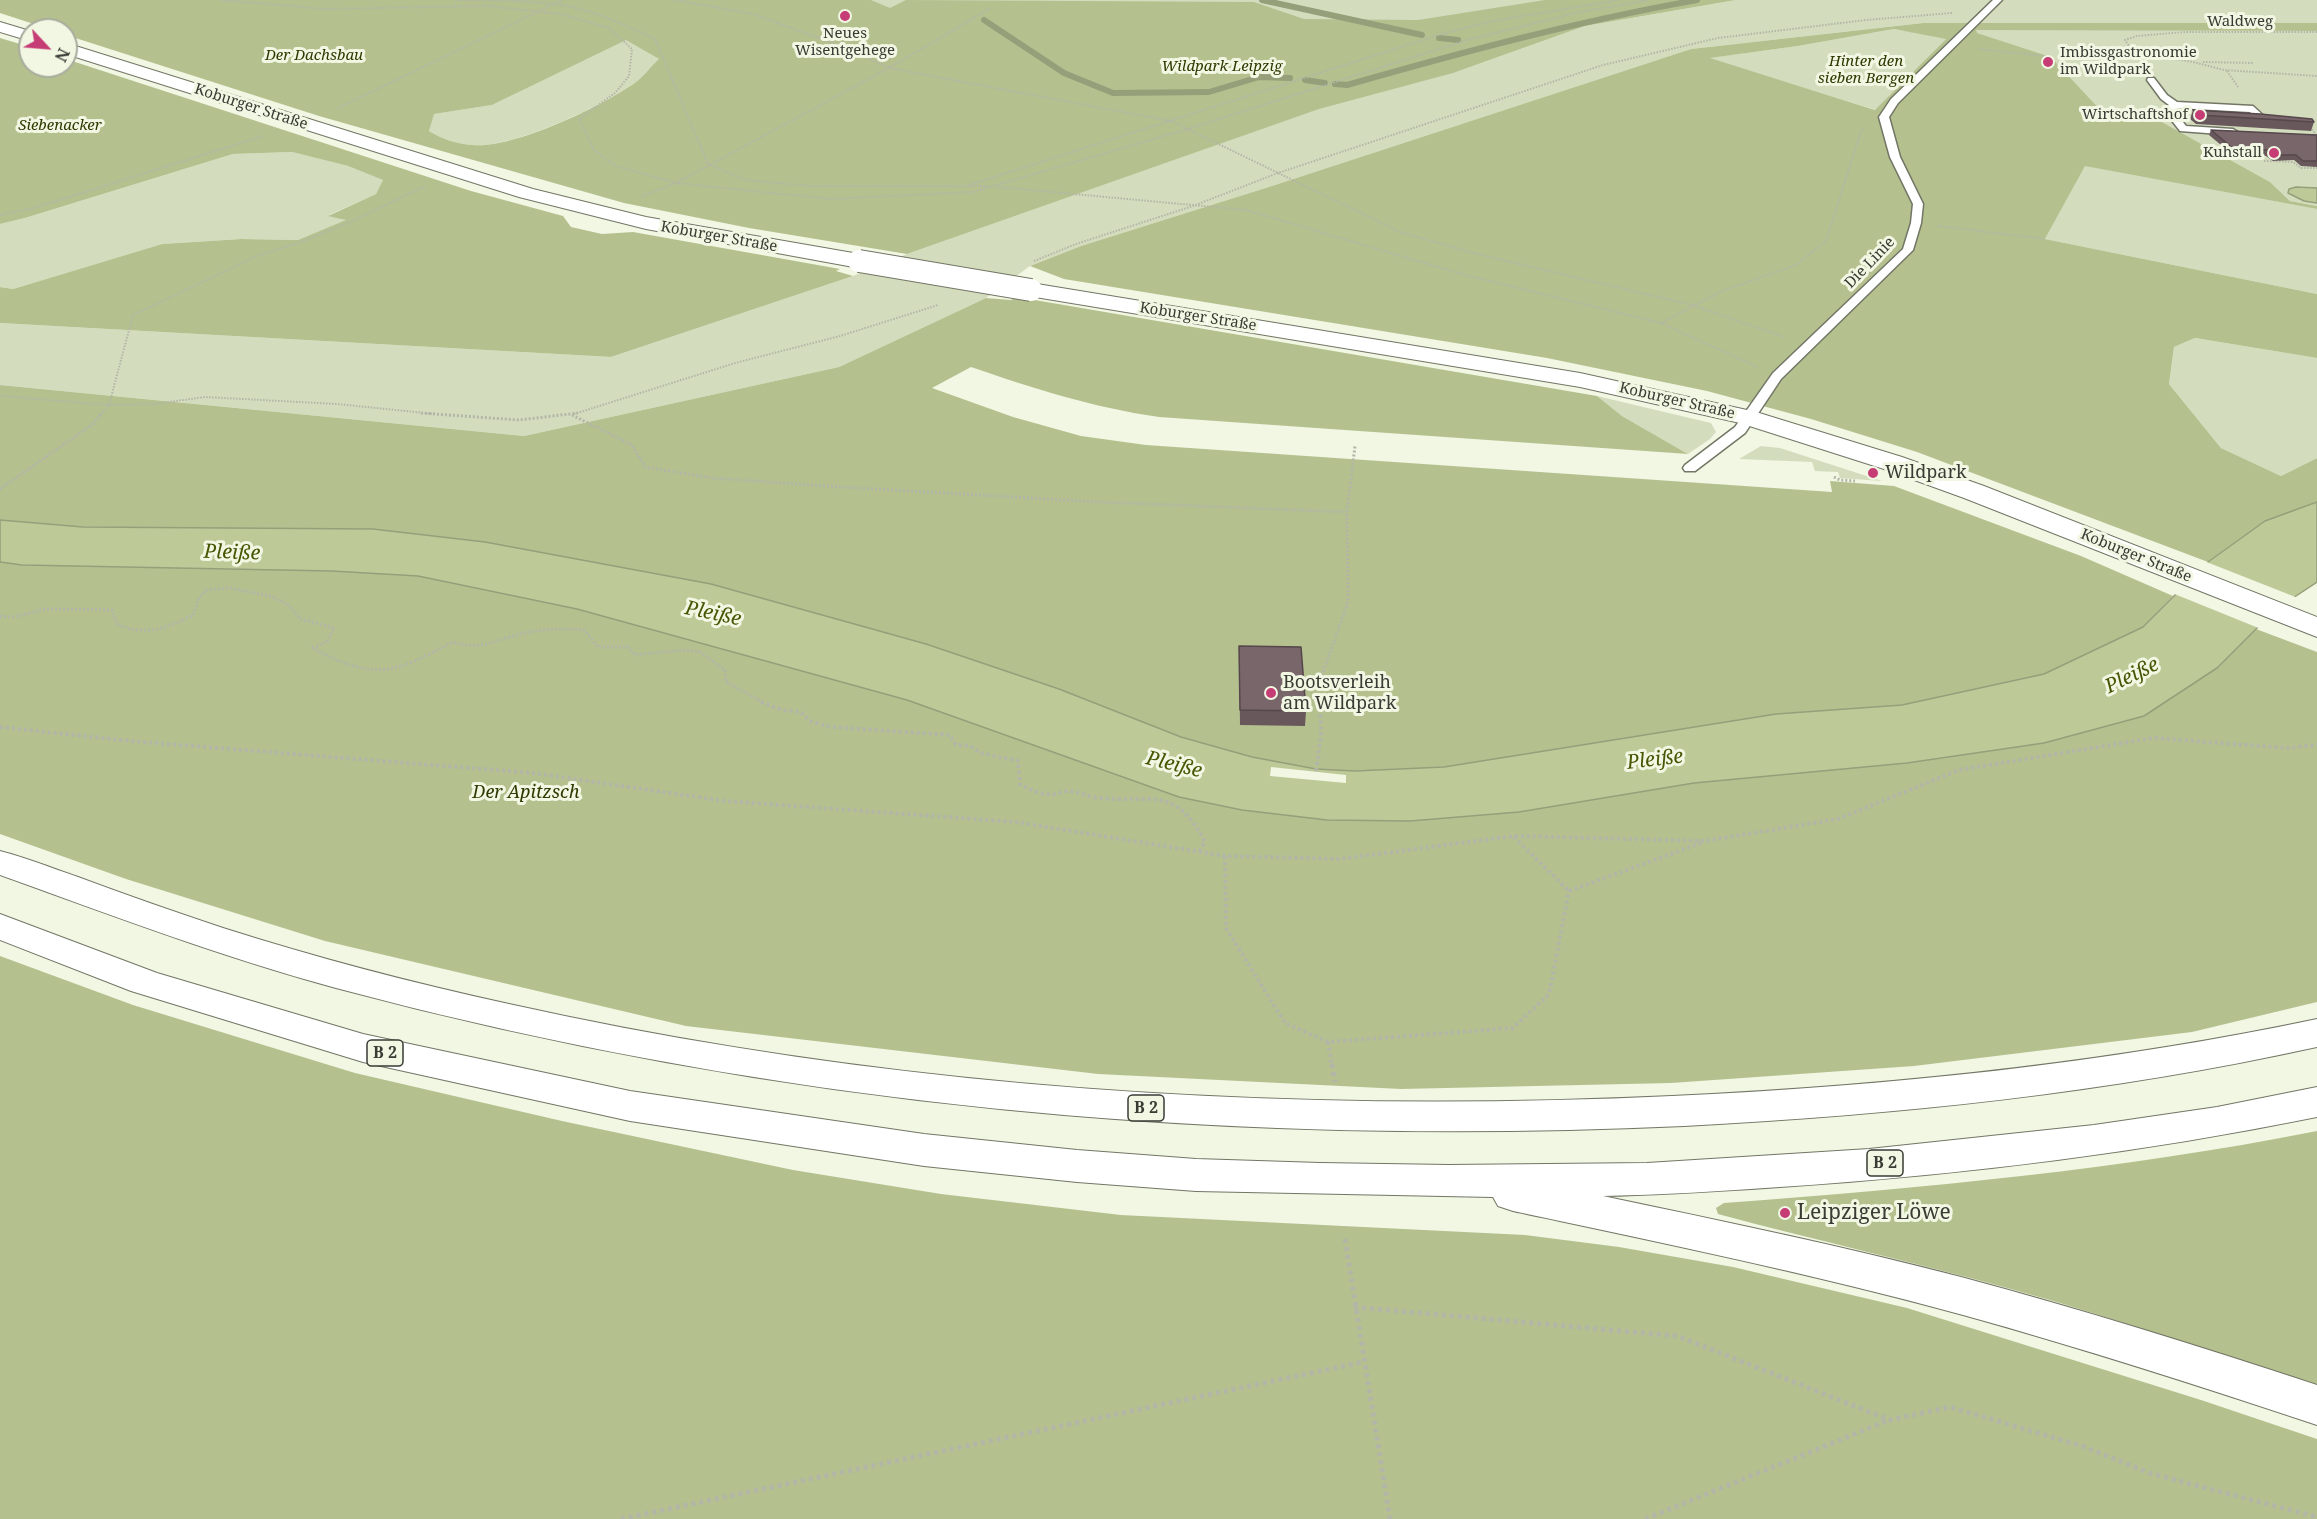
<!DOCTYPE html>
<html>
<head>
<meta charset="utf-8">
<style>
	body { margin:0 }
	#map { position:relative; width:2317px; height:1519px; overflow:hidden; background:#f1f7e3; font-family:"Noto Serif",serif }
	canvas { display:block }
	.north { position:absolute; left:18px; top:18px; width:60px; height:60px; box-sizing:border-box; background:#f1f7e3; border:2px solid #a7ac9d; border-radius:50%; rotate:116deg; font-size:16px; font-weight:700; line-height:24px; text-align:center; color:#393b34 }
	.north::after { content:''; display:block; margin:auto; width:21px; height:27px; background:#c63c75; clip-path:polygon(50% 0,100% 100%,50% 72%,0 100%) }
</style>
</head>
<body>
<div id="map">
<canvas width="2317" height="1519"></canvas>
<div class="north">N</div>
</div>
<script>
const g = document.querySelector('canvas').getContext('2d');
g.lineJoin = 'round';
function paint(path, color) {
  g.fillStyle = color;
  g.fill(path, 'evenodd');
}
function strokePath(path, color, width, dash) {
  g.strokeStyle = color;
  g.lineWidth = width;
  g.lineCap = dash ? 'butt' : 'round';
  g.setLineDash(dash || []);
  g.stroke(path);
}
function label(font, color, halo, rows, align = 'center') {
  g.font = font + ' "Noto Serif",serif';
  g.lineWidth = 6;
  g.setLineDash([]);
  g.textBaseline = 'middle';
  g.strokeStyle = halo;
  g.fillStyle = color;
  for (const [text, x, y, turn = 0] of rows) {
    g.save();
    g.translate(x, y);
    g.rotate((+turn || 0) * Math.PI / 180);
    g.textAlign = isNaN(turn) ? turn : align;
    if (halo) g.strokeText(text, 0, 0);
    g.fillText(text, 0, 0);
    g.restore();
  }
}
paint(new Path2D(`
	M779,0H1712L1587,24L1453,73L1585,26L1736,0H2317V23H1923L1691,49L1275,185L1081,246L1030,266L986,298L839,367L524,436L0,385V323L611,357L853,276L907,254L1315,110Z
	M1894,29L1947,38L1876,110L1708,58L1798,46Z
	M1976,29L2317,31V206L2290,201L2270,182L2162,122L2106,116L2051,57L1976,33Z
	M626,39L659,59C652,66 644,75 636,82C604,105 512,149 473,145C457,144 442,139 429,131L433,114L492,105Z
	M292,152L348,166L384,180L376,194L329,215L348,220L298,240L241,239L162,244L13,289L0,287V224L25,218L233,154Z
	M2085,165L2317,209V294L2045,239Z
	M2195,338L2317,358V458L2281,476L2221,448L2169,384L2174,347Z
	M1597,396L1711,423L1716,432L1710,439L1688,454L1622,416Z
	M1761,446L1780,448L1882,481L1840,478L1838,472L1815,471L1812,462L1739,459Z`), '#d4dcbe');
paint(new Path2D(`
	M0,0H871L890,8L906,0L1254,2L1304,19L1418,20L1545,0H1736L1585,26L1453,73L1319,109L907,254L749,228L624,203L319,116L66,35V30H52L0,13ZM626,40L659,59C651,66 644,76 636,82C603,106 513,149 473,145C457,144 442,139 429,131L434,114L492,105Z
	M1923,23H2317V31L1976,30L1977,33L2051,57L2106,116L2162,122L2270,182L2290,201L2317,206V209L2085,166L2045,239L2317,294V358L2195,338L2174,347L2169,384L2221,448L2281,476L2317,458V502L2265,521L2208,562L1917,452L1811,419L1707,391L1547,358L1064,279L1030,266L1081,246L1275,185L1691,49ZM1894,29L1946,39L1875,110L1710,58L1798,46Z
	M0,38L30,47V66H66V59L471,191L563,216L571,227L602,234L633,232L840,269L836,271L853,276L611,357L0,323V287L13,289L162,244L241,239L298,240L346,220L328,216L376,194L383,180L348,166L292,152L233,154L25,218L0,224Z
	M1017,297L1597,396L1622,416L1688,454L1159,417C1091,407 1035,389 971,367L932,388L1013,417L1081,436L1146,445L1832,492L1830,481L1894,486L2081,556L2173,596L2143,627L2044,674L1902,705L1776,714L1444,767L1355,771L1316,769L1252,757L1181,737L1059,689L926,644L711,584L373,529L83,527L0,520V385L524,436L839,367L986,298L1011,300Z
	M0,562L22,565L332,571L418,576L577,609L907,700L1179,797L1327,820L1410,821L1518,812L1694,783L1907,763L2044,743L2217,668L2256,629L2317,652V1002L2192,1032L1914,1066L1671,1083L1401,1089L1098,1074L686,1026L325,941L126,879L0,834Z
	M0,956L133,1005L355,1073L562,1121L793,1170L941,1194L1121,1215L1525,1235L1619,1247L1733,1267L1907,1308L2201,1400L2317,1439V1519H0Z
	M2317,1131V1388C2218,1354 2119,1319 2018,1291C1919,1263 1818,1241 1718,1214L1716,1208L1724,1203C1922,1188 2121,1170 2317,1131Z`), '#b4c18f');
const water = new Path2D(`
	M2296,187L2317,188V203L2304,201L2288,193L2289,189Z
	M2317,502V582L2296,596L2256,629L2217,668L2144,716L2044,743L1907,763L1694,783L1519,812L1410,821L1327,820L1242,810L1179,797L907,700L577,609L418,576L332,571L22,565L0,562V520L83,527L373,529L485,542L711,584L926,644L1059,689L1181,737L1252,757L1316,769L1355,771L1444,767L1776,714L1902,705L2044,674L2143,627L2208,562L2265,521Z`);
paint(water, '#bdca98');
strokePath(water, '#959f7a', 1.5);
paint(new Path2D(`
	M2204,561L2298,598L2261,629L2172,593Z
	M1271,767L1346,775V783L1270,776Z`), '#f1f7e3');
strokePath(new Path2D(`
	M1262,0L1422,35
	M984,20L1064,73L1113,93L1209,92L1259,77L1290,78
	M1439,38L1458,40
	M1305,80L1325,83
	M1335,84L1347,85C1463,52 1578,21 1697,0`), '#959f7a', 6);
const service = new Path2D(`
	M1993,0H2002L1898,103L1889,117L1900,157L1923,204L1921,223L1913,250L1781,379L1745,433L1695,471H1685L1683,468L1685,465L1735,427L1773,373L1903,249L1911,223L1913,204L1890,157L1879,117L1891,99Z
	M2148,78H2154L2167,95L2177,102L2253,106L2266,118L2281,122L2276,125L2260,123L2250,112L2177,108L2176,113L2186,126L2233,129L2238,132L2233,135L2180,131L2166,113L2165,108L2169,105L2161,99L2147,80Z`);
const secondary = new Path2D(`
	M0,22L30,31V41L0,32Z
	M66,43L533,189L646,217L859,254L867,256L870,261L867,266L859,268L646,229L519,197L66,54Z
	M1031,283L1580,373L1756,412L1902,457L1984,486L2317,617V637L1964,498L1884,469L1740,423L1580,387L1023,295L1020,290L1023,285Z`);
const trunk = new Path2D(`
	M0,851C27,858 52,868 78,877C126,895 175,912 223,928C317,958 413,983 509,1004C890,1089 1283,1114 1672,1096C1889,1086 2104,1064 2317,1019V1047C2108,1093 1897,1115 1684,1126C1226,1147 780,1107 336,988C222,957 111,915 0,875Z
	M0,914L157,973L363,1034L630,1091L924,1134L1077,1150L1196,1159L1320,1163L1449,1165L1647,1163L1869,1149L2094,1125L2217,1107L2317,1087V1117C2140,1153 1961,1175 1780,1187C1721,1191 1662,1195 1603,1196C1722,1221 1842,1246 1961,1277C2081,1309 2199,1346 2317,1385V1425C2200,1386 2082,1348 1963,1315C1814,1274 1663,1243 1513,1211L1498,1206L1493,1197L1196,1191L1077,1182L924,1166L630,1121L363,1062L131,991L0,940Z`);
strokePath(service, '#727665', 3);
strokePath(secondary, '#727665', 2);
strokePath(trunk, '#727665', 2);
strokePath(new Path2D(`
	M221,0L325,9L486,6L561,14L609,28L632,49L629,76L615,93L579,119L594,150L616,166L676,183L830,199L973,192L1188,129L1467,40L1580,12L1649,0
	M455,0C492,0 531,0 567,6C598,12 627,26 655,39L708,164L745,180L810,186H988
	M674,0L753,14L846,48L889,68L1171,121L1400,232L1477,254L1692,305L1784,337
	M2317,32H2185L2137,36L2125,40L2129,46L2144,54L2193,62L2224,70L2317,76
	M1979,49L2044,56
	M2203,62L2253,63
	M2227,71L2238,87
	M338,108L562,0
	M2310,127L2317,136
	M2264,161L2293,162L2301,168H2317
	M969,185L1445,33L1493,21L1619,0
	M998,187L1246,210L1465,275L1661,323L1757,367
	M642,196L676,183L889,68L989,9
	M0,215L34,208L263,136
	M1938,226L2045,239
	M1034,261L1076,244L1193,206L1278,173L1603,65L1718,38L1866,20L1952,13
	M1661,323L1722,291L1796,265L1826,241L1861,131L1865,128
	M0,396L109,405L154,404L205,397L337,404L435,414
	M101,414L109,405L133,315L257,256L301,242L355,220L425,186
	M574,414L735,363L840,336L938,305`), '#b2b6a7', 2, [1.5, 1.5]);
strokePath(new Path2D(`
	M421,413L519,420L578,413
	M572,415L632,445L645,467L712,478L840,487L1099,502L1347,512
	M1834,477L1840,480L1855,481
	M0,489L93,424L102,413
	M0,616L13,617L46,609L112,610L117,624C145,637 167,628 193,615L199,598L206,590L230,588L270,596L287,604L301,619L334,628L327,642L313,648C375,682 394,673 453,642C481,650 487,643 513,636C536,629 561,628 584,630L598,647H628L635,655L683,650L700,652L725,670L726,682L764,703
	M1320,703L1319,683L1348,602L1347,512L1355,446`), '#b2b6a7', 3, [2, 2]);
strokePath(new Path2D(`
	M761,702L782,710L801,712L810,721L830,727L950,735L956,745L970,746L981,753L1018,761L1020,784C1030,790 1043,796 1055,794C1060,793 1063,791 1068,791C1079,792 1089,797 1100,798C1153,803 1175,785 1205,842L1199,852
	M0,727L130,741L533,773L725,801L1016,822L1225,856L1340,859L1514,836L1705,841L1838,819L1959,770L2153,738L2287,748L2317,745
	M1316,771L1321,736L1320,702
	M1514,837L1569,891
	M1225,856L1226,928L1285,1023L1328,1042L1513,1028L1549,994L1569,891
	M1569,891L1701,843
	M1328,1042L1332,1065`), '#b2b6a7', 4, [3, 3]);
strokePath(new Path2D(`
	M1332,1064L1335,1082
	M1345,1239L1390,1519
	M1354,1307L1677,1336L1890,1420L1950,1407L2085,1447L2149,1473L2317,1517
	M621,1519L1363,1362
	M1645,1519L1889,1420`), '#b2b6a7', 5, [4, 4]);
paint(service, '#fff');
paint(secondary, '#fff');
paint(trunk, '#fff');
const secondaryBridge = new Path2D(`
	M859,261L1031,290`);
strokePath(secondaryBridge, '#727665', 24, []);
strokePath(secondaryBridge, '#fff', 22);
paint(new Path2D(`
	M2193,110L2314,122L2311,131L2196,124L2190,119Z
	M2211,130L2317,135V167L2301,166L2294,160L2273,161L2266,156L2233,155L2209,135Z
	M1239,646L1306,711L1305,726L1240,725Z`), '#68585c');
const building = new Path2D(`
	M2193,110L2260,114L2312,119L2314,122L2199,115Z
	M2211,130L2317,135V161H2303L2296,155H2275L2268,150H2235Z
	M1239,646L1301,647L1306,711L1240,710Z`);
paint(building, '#79666b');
strokePath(building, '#55474b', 1.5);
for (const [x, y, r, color] of [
	[845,16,6,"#c63c75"],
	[2048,62,6,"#c63c75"],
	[2200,115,6,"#c63c75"],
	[2274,153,6,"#c63c75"],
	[1873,473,6,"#c63c75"],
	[1271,693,6,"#c63c75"],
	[1785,1213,6,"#c63c75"]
]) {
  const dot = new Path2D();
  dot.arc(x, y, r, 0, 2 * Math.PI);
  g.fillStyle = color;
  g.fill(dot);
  strokePath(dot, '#f1f7e3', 2);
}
label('15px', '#393b34', '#f1f7e3', [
	["Waldweg",2240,22],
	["Koburger Straße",251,107,18],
	["Koburger Straße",719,237,10],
	["Die Linie",1870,263,-46],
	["Koburger Straße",1198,317,9],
	["Koburger Straße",1677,401,13],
	["Koburger Straße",2136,556,22]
]);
label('15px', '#393b34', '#f1f7e3', [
	["Neues",845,34,"center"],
	["Wisentgehege",845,51,"center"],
	["Imbissgastronomie",2060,53,"left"],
	["im Wildpark",2060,70,"left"],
	["Wirtschaftshof",2188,115],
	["Kuhstall",2262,153]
], 'right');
label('italic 15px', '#2f3900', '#f1f7e3', [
	["Der Dachsbau",314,56],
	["Hinter den",1866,62],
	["sieben Bergen",1866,79],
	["Wildpark Leipzig",1222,67],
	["Siebenacker",60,126]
]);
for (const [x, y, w] of [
	[385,1053,36],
	[1146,1108,36],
	[1885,1163,36]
]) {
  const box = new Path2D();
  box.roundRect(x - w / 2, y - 13, w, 26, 4.5);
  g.fillStyle = '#f1f7e3';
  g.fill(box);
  strokePath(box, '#393b34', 1.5);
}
label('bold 16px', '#393b34', null, [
	["B 2",385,1053],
	["B 2",1146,1108],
	["B 2",1885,1163]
]);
label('18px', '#393b34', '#f1f7e3', [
	["Wildpark",1885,473],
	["Bootsverleih",1283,683],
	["am Wildpark",1283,704]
], 'left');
label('italic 18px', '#2f3900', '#f1f7e3', [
	["Der Apitzsch",526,793]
]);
label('italic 20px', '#485604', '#f1f7e3', [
	["Pleiße",232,553,2],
	["Pleiße",713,614,12],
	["Pleiße",2132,676,-26],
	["Pleiße",1655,760,-7],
	["Pleiße",1174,765,14]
]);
label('21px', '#393b34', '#f1f7e3', [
	["Leipziger Löwe",1797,1213]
], 'left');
</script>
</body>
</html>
